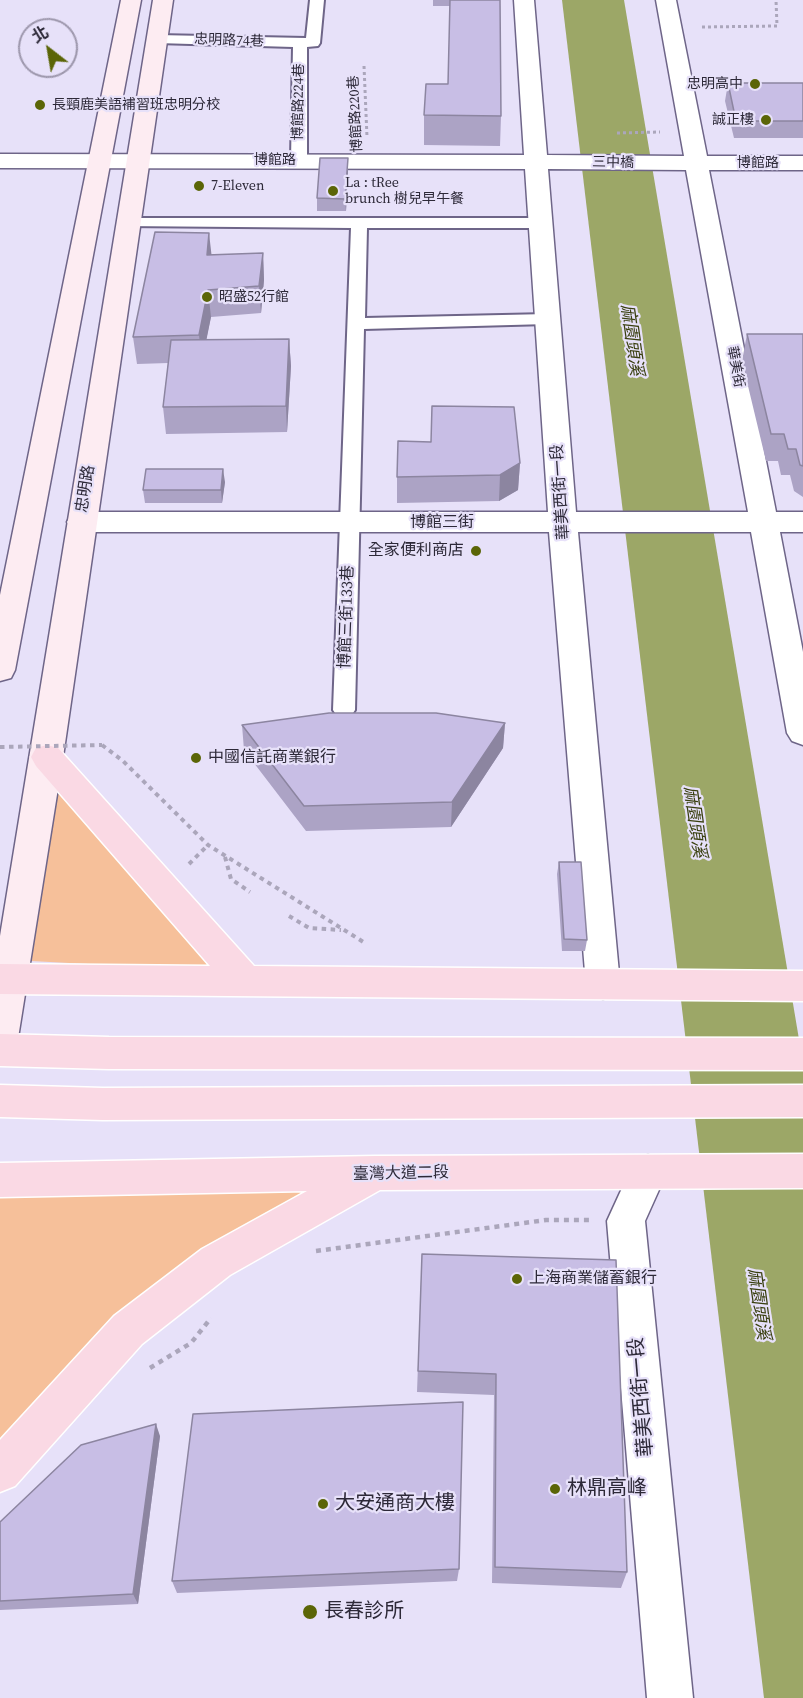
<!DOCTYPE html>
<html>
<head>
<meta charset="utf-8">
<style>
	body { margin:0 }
	#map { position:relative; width:803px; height:1698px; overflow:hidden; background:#e7e1f9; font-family:"Source Serif 4","Noto Sans TC",serif }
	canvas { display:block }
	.north { position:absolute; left:18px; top:18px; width:60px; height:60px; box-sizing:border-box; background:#e7e1f9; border:2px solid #9d97ac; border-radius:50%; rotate:329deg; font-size:16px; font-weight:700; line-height:24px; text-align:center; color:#2d2938 }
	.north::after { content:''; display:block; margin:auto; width:21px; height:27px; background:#5b6507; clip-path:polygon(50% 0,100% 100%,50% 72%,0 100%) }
</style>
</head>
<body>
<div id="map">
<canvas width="803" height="1698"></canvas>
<div class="north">北</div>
</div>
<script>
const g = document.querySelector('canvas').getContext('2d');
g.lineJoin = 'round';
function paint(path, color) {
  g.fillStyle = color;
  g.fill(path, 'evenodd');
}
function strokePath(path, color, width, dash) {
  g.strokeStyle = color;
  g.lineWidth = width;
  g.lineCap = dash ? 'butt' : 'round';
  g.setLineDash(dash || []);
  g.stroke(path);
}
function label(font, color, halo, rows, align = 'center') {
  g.font = font + ' "Source Serif 4","Noto Sans TC",serif';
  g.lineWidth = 4.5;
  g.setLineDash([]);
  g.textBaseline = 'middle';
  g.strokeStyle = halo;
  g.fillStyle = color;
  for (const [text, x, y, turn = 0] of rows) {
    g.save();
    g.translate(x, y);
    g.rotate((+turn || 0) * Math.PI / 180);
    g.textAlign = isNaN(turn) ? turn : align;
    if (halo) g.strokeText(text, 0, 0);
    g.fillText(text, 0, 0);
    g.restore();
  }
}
paint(new Path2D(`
	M53,783L222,971L31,961Z
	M329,1185L0,1451V1195Z`), '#f6c09a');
paint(new Path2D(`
	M562,0H624L803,1063V1698H764Z`), '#9ca767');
const lane = new Path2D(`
	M310,0H324L320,43L318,46L307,47V160L299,165L291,160L293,47L157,43L150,39L157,35L306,38Z
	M128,218H542L550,223L542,228H367L365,318L548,314L557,319L548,324L364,329L355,710L351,716L344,718L337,716L333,710L351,228L122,226L120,223Z`);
const street = new Path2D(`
	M514,0H534L547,155L684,156L656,0H676L707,156H803V170H709L776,512H803V532H780L803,652V745L792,741L787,733L751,532H578L620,984L615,994L603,999L591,994L586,984L549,532H81L71,529L67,522L71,515L81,512H548L525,169L0,168V154L524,155ZM548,169L686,170L748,512H576Z
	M648,1155L661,1160L667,1172L645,1221L693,1698H647L607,1221L635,1160Z`);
const secondary = new Path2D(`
	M121,0H141L15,670L11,678L0,681V595Z
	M153,0H173L63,757L18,1038L13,1049L0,1053V936Z`);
const primary = new Path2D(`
	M47,745L58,748L254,966L803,971V1001L0,994V964L210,966L36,766L31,757L36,748Z
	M0,1034L109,1037L803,1038V1070L109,1069L0,1066Z
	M0,1085L103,1088L803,1085V1117L103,1120L0,1117Z
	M803,1154V1188L380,1190L230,1275L142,1344L15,1486L0,1492V1440L114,1316L202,1249L307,1191L0,1197V1163L375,1156Z`);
strokePath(lane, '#6e6588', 4);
strokePath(street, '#6e6588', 3);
strokePath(secondary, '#6e6588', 3);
strokePath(primary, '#fff', 3);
strokePath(new Path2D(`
	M702,27L777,26L776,0
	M364,66L367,137
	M617,133L660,132`), '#aba6bb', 3, [3, 3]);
strokePath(new Path2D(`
	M102,745L123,761L208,845L365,943
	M225,857L231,879L250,892
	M189,864L208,845
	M289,916L309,928L341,930`), '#aba6bb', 4, [4.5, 4.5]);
strokePath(new Path2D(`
	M316,1251L546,1220H589
	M150,1368L191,1343L211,1318`), '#aba6bb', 4.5, [5, 5]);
paint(lane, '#fff');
paint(street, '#fff');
paint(secondary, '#fdecf2');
paint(primary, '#fad9e4');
strokePath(new Path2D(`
	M0,747L102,745`), '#aba6bb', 4, [4.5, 4.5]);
paint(new Path2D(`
	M433,0H500L501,116L500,146L424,145V115L448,84L450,6H433Z
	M728,83H803V138H734L725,101Z
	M348,171L346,211H317V198Z
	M263,253L264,280L261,313L211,317L206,340L289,339L291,366L287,432L166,434L163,407L168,363L137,364L133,337L212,255Z
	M747,334H803V497L794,491L790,475H781L778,461H766L742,361Z
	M431,442L520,463L518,490L499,501L397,503V477Z
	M225,482L222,503H145L143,490Z
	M505,723L503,748L451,827L306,831L244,750L242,725Z
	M559,862L587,940L585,951H562L557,874Z
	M422,1254L627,1572L621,1588L492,1583L494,1395L417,1392Z
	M160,1436L138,1604L0,1610V1522Z
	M459,1569L457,1581L177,1593L172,1581Z`), '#aca3c5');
paint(new Path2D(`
	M348,158V171L346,211L345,199Z
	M209,233L212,259L207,255Z
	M263,253L264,280L261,313L259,286Z
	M208,290L211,317L202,362L199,335Z
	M289,339L291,366L287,432L286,406Z
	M520,463L518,490L499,501L500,475Z
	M223,469L225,482L222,503L221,490Z
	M505,723L503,748L451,827L452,802Z
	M156,1424L160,1436L138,1604L133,1594Z`), '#8c85a0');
const building = new Path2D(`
	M450,0H500L501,116L424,115L426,84H448Z
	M728,83H803V121H736Z
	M320,158H348L345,199L317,198Z
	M155,232L209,233L207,255L263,253L259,286L208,290L199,335L133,337Z
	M747,334H803V466L800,465L796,449H788L784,434H771Z
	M289,339L286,406L163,407L171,340Z
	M432,406L514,407L520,463L500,475L397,477L398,441L431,442Z
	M146,469H223L221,490H143Z
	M329,713H436L505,723L452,802L304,806L242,725Z
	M559,862H581L587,940L564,939Z
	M422,1254L616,1260L627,1572L495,1567L496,1374L418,1371Z
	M463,1402L459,1569L172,1581L193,1414Z
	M156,1424L133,1594L0,1601V1522L81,1445Z`);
paint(building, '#c8bee5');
strokePath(building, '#8c85a0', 1.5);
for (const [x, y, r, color] of [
	[755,84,6,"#5b6507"],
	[40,105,6,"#5b6507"],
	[766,120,6,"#5b6507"],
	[199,186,6,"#5b6507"],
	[333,191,6,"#5b6507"],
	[207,297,6,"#5b6507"],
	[476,551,6,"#5b6507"],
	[196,758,6,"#5b6507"],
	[517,1279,6,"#5b6507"],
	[555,1489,6,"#5b6507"],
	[323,1504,6,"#5b6507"],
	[310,1612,8,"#5b6507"]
]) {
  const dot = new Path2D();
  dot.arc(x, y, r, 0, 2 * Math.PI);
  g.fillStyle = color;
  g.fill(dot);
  strokePath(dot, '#e7e1f9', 2);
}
label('14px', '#2d2938', '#e7e1f9', [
	["忠明路74巷",229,41,2],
	["博館路224巷",299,102,-89],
	["博館路220巷",356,114,-93],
	["博館路",275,160],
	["三中橋",613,163,1],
	["博館路",758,163],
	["華美街",735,367,79]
]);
label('14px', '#2d2938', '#e7e1f9', [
	["忠明高中",743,84,"right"],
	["長頸鹿美語補習班忠明分校",52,105],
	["誠正樓",754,120,"right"],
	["La : tRee",345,183],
	["brunch 樹兒早午餐",345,199],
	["7-Eleven",211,186],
	["昭盛52行館",219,297]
], 'left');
label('16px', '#2d2938', '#e7e1f9', [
	["忠明路",86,489,-81],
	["華美西街一段",561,492,-94],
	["博館三街",442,523],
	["博館三街133巷",347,617,-88],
	["臺灣大道二段",401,1174,-1]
]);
label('16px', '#2d2938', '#e7e1f9', [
	["全家便利商店",464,551,"right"],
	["中國信託商業銀行",208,758],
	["上海商業儲蓄銀行",529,1279]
], 'left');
label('italic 18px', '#3a4010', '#e7e1f9', [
	["麻園頭溪",631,340,82],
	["麻園頭溪",694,822,82],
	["麻園頭溪",758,1304,82]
]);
label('20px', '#2d2938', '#e7e1f9', [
	["華美西街一段",642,1397,-95]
]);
label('20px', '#2d2938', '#e7e1f9', [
	["林鼎高峰",567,1489],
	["大安通商大樓",335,1504],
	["長春診所",324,1612]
], 'left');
</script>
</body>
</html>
